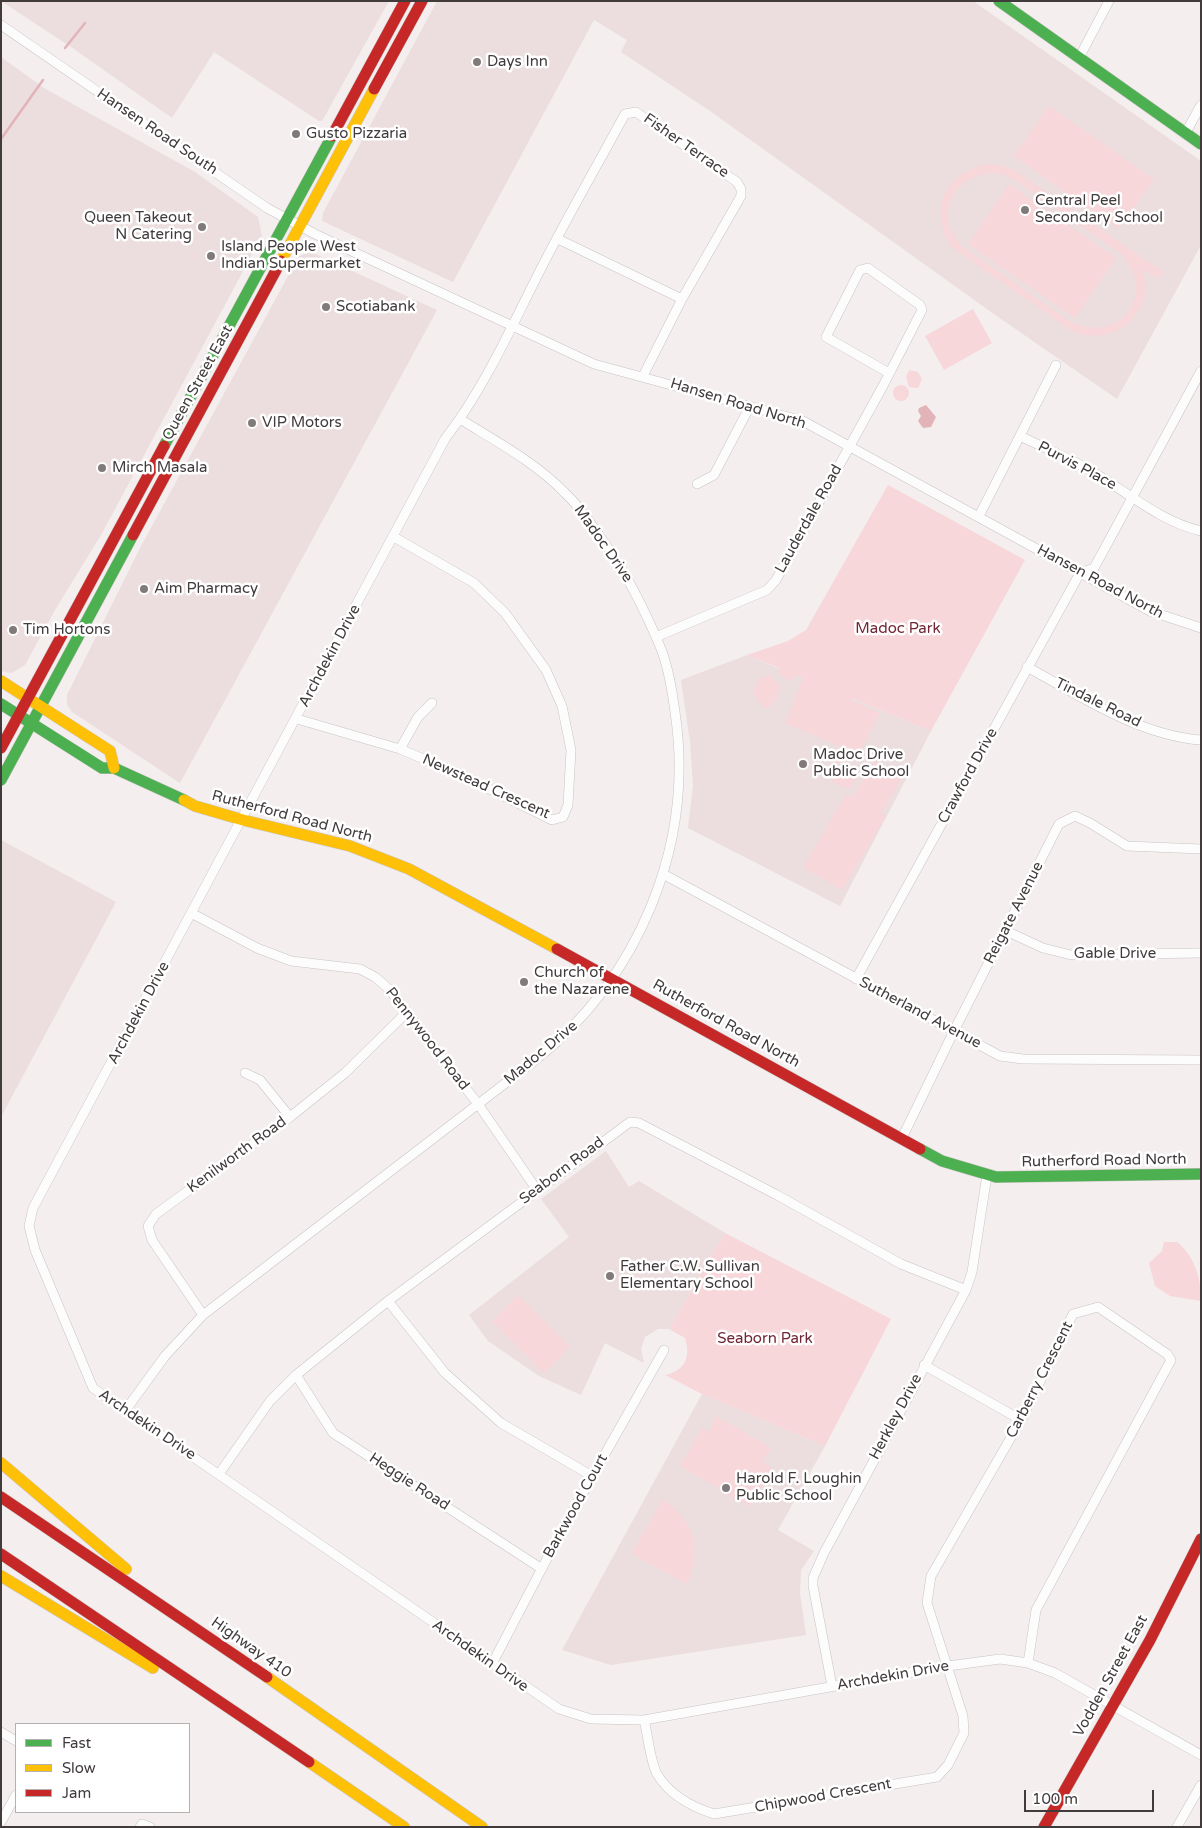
<!DOCTYPE html>
<html>
<head>
<meta charset="utf-8">
<style>
	body { margin:0 }
	#map { position:relative; width:1202px; height:1828px; overflow:hidden; background:#f4eeee; font-family:"Varela Round",sans-serif }
	canvas { display:block }
	.frame { position:absolute; inset:0; border:2px solid #413b3c; pointer-events:none }
	.legend { position:absolute; left:15px; top:1723px; width:175px; height:90px; box-sizing:border-box; background:#fff; border:1px solid #b3b1b1; margin:0; padding:6px 9px; list-style:none; font-size:15px; color:#413b3c }
	.legend li { display:flex; align-items:center; gap:10px; height:25px }
	.legend b { width:25px; border:1px solid #b3b1b1 }
	.scale { position:absolute; left:1024px; top:1790px; width:130px; height:22px; box-sizing:border-box; border:2px solid #413b3c; border-top:0; padding-left:6px; font-size:15px; line-height:18px; white-space:nowrap; color:#413b3c; -webkit-text-stroke:4px #fff; paint-order:stroke }
</style>
</head>
<body>
<div id="map">
<canvas width="1202" height="1828"></canvas>
<div class="frame"></div>
<ul class="legend">
<li><b style="height:6px;background:#4caf50"></b>Fast</li>
<li><b style="height:6px;background:#ffc107"></b>Slow</li>
<li><b style="height:6px;background:#c62828"></b>Jam</li>
</ul>
<div class="scale">100 m</div>
</div>
<script>
const g = document.querySelector('canvas').getContext('2d');
g.lineJoin = 'round';
function paint(path, color) {
  g.fillStyle = color;
  g.fill(path, 'evenodd');
}
function strokePath(path, color, width, dash) {
  g.strokeStyle = color;
  g.lineWidth = width;
  g.lineCap = dash ? 'butt' : 'round';
  g.setLineDash(dash || []);
  g.stroke(path);
}
function label(font, color, halo, rows, align = 'center') {
  g.font = font + ' "Varela Round",sans-serif';
  g.lineWidth = 5;
  g.setLineDash([]);
  g.textBaseline = 'middle';
  g.strokeStyle = halo;
  g.fillStyle = color;
  for (const [text, x, y, turn = 0] of rows) {
    g.save();
    g.translate(x, y);
    g.rotate((+turn || 0) * Math.PI / 180);
    g.textAlign = isNaN(turn) ? turn : align;
    if (halo) g.strokeText(text, 0, 0);
    g.fillText(text, 0, 0);
    g.restore();
  }
}
paint(new Path2D(`
	M1,1H389L322,121H319L214,52L172,118L74,49Z
	M437,1H973L1201,161V245L1117,399L1001,319L710,111L621,52L627,40L594,20L453,282L322,221L323,213Z
	M1,57L44,88L195,172L258,217L262,236L101,535L55,610L25,665L12,673L1,671Z
	M311,252L437,310L180,783L72,712L67,705V695L140,548L299,256Z
	M747,655L931,731L840,906L688,828L693,786L690,742L681,680Z
	M1,840L116,902L1,1117Z
	M606,1151L629,1187L639,1181L725,1233L669,1329H658L645,1337L641,1349L644,1363L605,1343L581,1395L539,1376L488,1341L469,1315L569,1237L541,1199Z
	M702,1394L825,1446L778,1530L814,1551L801,1570L800,1594L806,1635L611,1665L562,1650Z`), '#ecddde');
paint(new Path2D(`
	M1049,106L1154,179L1118,229L1014,156Z
	M984,164L1000,165L1014,170L1163,272L1158,279L1143,269C1144,276 1146,284 1145,292C1139,327 1103,345 1072,331L950,246C930,208 943,176 984,164ZM992,173L1004,175L1015,180L1120,253C1159,293 1122,343 1072,323L964,248C932,217 951,177 992,173Z
	M1009,184L1116,258L1075,318L968,244Z
	M973,309L992,343L944,370L925,336Z
	M909,370L918,372L922,379L918,388L909,387L906,377Z
	M893 393a8 8 0 1 1 16 0a8 8 0 1 1-16 0Z
	M888,485L1025,560L931,731L854,699H848L880,713L859,754L785,723L803,678L795,675L789,682L779,673L780,668L747,655L788,641L806,630Z
	M769,675L781,687L775,701L767,708L762,706L753,692L759,679Z
	M838,747L845,758L836,764L828,752Z
	M875,760L902,777L881,813L886,816L842,890L803,867L847,793L853,797Z
	M847,768L854,772L856,778L852,787L847,788L832,782L833,777Z
	M725,1233L891,1319L825,1446L702,1394L665,1375C685,1371 691,1357 685,1338L669,1329Z
	M1164,1242H1177C1195,1257 1201,1277 1201,1301L1170,1296L1155,1286L1149,1263L1162,1251Z
	M518,1295L570,1347L544,1373L492,1321Z
	M716,1416L768,1446L770,1450L762,1462L772,1468L750,1506L739,1500L738,1502L725,1492L680,1466L702,1428L709,1432Z
	M663,1499C695,1522 702,1546 687,1584L634,1555L633,1551Z`), '#f7d7da');
paint(new Path2D(`
	M926,405L936,417L931,427L923,428L918,421L921,416L918,411L919,408Z`), '#e2b4ba');
strokePath(new Path2D(`
	M65,48L85,23
	M1,139L43,80`), '#e2b4ba', 2.5);
const street = new Path2D(`
	M1,25L267,208L315,234L594,364L803,421L1150,611L1201,628
	M1079,58L1109,1
	M1185,134L1201,105
	M558,239L682,299
	M643,376L682,299L741,196V189L737,182L636,112L625,114C599,162 572,209 547,257C515,318 487,385 445,439L33,1208L29,1226L35,1250L93,1388L559,1709L591,1719L644,1720L948,1666L1000,1659L1028,1663L1055,1673L1201,1755
	M1020,436C1044,448 1070,458 1093,472C1127,492 1161,522 1201,531
	M697,484L714,475L750,406
	M979,516L1056,365
	M1080,573L1094,568L1201,371
	M656,637L767,590L776,580L884,384L922,310L920,305L868,268L860,270L826,337L889,373
	M1027,667C1081,696 1138,735 1201,740
	M297,719L400,749L459,774L552,820L563,817L568,805L571,750L562,706L546,670L505,613L474,583L394,537
	M400,749L418,717L432,703
	M663,874L1000,1056L1023,1059L1201,1060
	M193,914L257,948L291,961L360,969L375,977L389,989L478,1104L537,1190
	M1004,930L1043,948L1071,955L1201,953
	M856,979L1080,573
	M245,1073L260,1080L290,1117
	M902,1138L954,1031L1059,824L1075,816L1090,823L1127,846L1201,849
	M388,1301L445,1373L501,1423L592,1476
	M203,1315L152,1240L148,1226L156,1214L290,1117L345,1073L406,1013
	M924,1365L1021,1420
	M296,1375L333,1433L542,1569
	M125,1411L165,1356L203,1315L533,1062C639,979 695,845 675,712C672,689 668,664 659,644C645,611 630,580 610,551C596,531 583,510 565,493C535,462 497,442 460,419
	M219,1474L270,1401L296,1375L388,1301L630,1122L639,1123L777,1195L901,1264L966,1290
	M492,1664L563,1528L664,1350
	M832,1686L813,1586V1578L824,1553L966,1290L972,1272L987,1175
	M644,1720C648,1735 650,1761 657,1774C669,1794 692,1807 714,1814L937,1777L948,1765L964,1733L963,1716L927,1603L931,1576L1021,1420L1073,1314L1098,1307L1167,1354L1171,1360L1036,1610L1028,1663
	M1,1732L16,1741
	M1,1822L16,1795
	M140,1827L142,1824L150,1827
	M1177,1827L1201,1785`);
const fast = new Path2D(`
	M999,1L1201,144
	M164,446L332,136
	M1,704L102,768H114L184,800
	M1,780L133,535
	M920,1149L942,1161L996,1177L1201,1174`);
const slow = new Path2D(`
	M281,261L374,89
	M1,681L110,751L114,768
	M184,800L195,806L243,820L350,846L409,869L557,949
	M1,1463L126,1569
	M1,1576L153,1668
	M267,1677L482,1827
	M309,1762L404,1827`);
const jam = new Path2D(`
	M374,89L422,1
	M332,136L405,1
	M133,535L281,261
	M1,748L164,446
	M557,949L920,1149
	M1,1497L267,1677
	M1,1554L309,1762
	M1044,1827L1150,1640L1201,1539`);
strokePath(street, '#c8c3c3', 10);
strokePath(fast, '#c8c3c3', 12);
strokePath(slow, '#c8c3c3', 12);
strokePath(jam, '#c8c3c3', 12);
strokePath(street, '#fdfcfc', 9);
strokePath(fast, '#4caf50', 11);
strokePath(slow, '#ffc107', 11);
strokePath(jam, '#c62828', 11);
for (const [x, y, r, color] of [
	[477,62,5,"#807a7a"],
	[296,134,5,"#807a7a"],
	[1025,210,5,"#807a7a"],
	[202,227,5,"#807a7a"],
	[211,256,5,"#807a7a"],
	[326,307,5,"#807a7a"],
	[252,423,5,"#807a7a"],
	[102,468,5,"#807a7a"],
	[144,589,5,"#807a7a"],
	[13,630,5,"#807a7a"],
	[803,764,5,"#807a7a"],
	[524,982,5,"#807a7a"],
	[610,1276,5,"#807a7a"],
	[726,1488,5,"#807a7a"]
]) {
  const dot = new Path2D();
  dot.arc(x, y, r, 0, 2 * Math.PI);
  g.fillStyle = color;
  g.fill(dot);
  strokePath(dot, '#fff', 2);
}
label('15px', '#413b3c', '#fff', [
	["Days Inn",487,62],
	["Gusto Pizzaria",306,134],
	["Central Peel",1035,201],
	["Secondary School",1035,218],
	["Queen Takeout",192,218,"right"],
	["N Catering",192,235,"right"],
	["Island People West",221,247],
	["Indian Supermarket",221,264],
	["Scotiabank",336,307],
	["VIP Motors",262,423],
	["Mirch Masala",112,468],
	["Aim Pharmacy",154,589],
	["Tim Hortons",23,630],
	["Madoc Drive",813,755],
	["Public School",813,772],
	["Church of",534,973],
	["the Nazarene",534,990],
	["Father C.W. Sullivan",620,1267],
	["Elementary School",620,1284],
	["Harold F. Loughin",736,1479],
	["Public School",736,1496]
], 'left');
label('15px', '#413b3c', '#fff', [
	["Hansen Road South",157,132,34],
	["Fisher Terrace",686,146,35],
	["Queen Street East",198,383,-61],
	["Hansen Road North",738,404,17],
	["Purvis Place",1077,466,28],
	["Lauderdale Road",809,519,-61],
	["Madoc Drive",603,544,55],
	["Hansen Road North",1100,582,28],
	["Archdekin Drive",330,656,-62],
	["Tindale Road",1098,703,26],
	["Crawford Drive",968,776,-61],
	["Newstead Crescent",486,787,24],
	["Rutherford Road North",292,817,15],
	["Reigate Avenue",1014,913,-63],
	["Gable Drive",1115,954],
	["Archdekin Drive",139,1013,-62],
	["Sutherland Avenue",920,1013,28],
	["Rutherford Road North",726,1024,29],
	["Pennywood Road",427,1039,52],
	["Madoc Drive",541,1053,-40],
	["Kenilworth Road",237,1155,-36],
	["Rutherford Road North",1104,1161,-1],
	["Seaborn Road",562,1171,-37],
	["Carberry Crescent",1040,1380,-63],
	["Herkley Drive",896,1417,-62],
	["Archdekin Drive",147,1425,34],
	["Heggie Road",409,1482,33],
	["Barkwood Court",576,1506,-61],
	["Highway 410",251,1648,35],
	["Archdekin Drive",480,1656,35],
	["Archdekin Drive",893,1676,-10],
	["Vodden Street East",1111,1676,-61],
	["Chipwood Crescent",823,1796,-10]
]);
label('15px', '#712535', '#fff', [
	["Madoc Park",898,629],
	["Seaborn Park",765,1339]
]);
</script>
</body>
</html>
